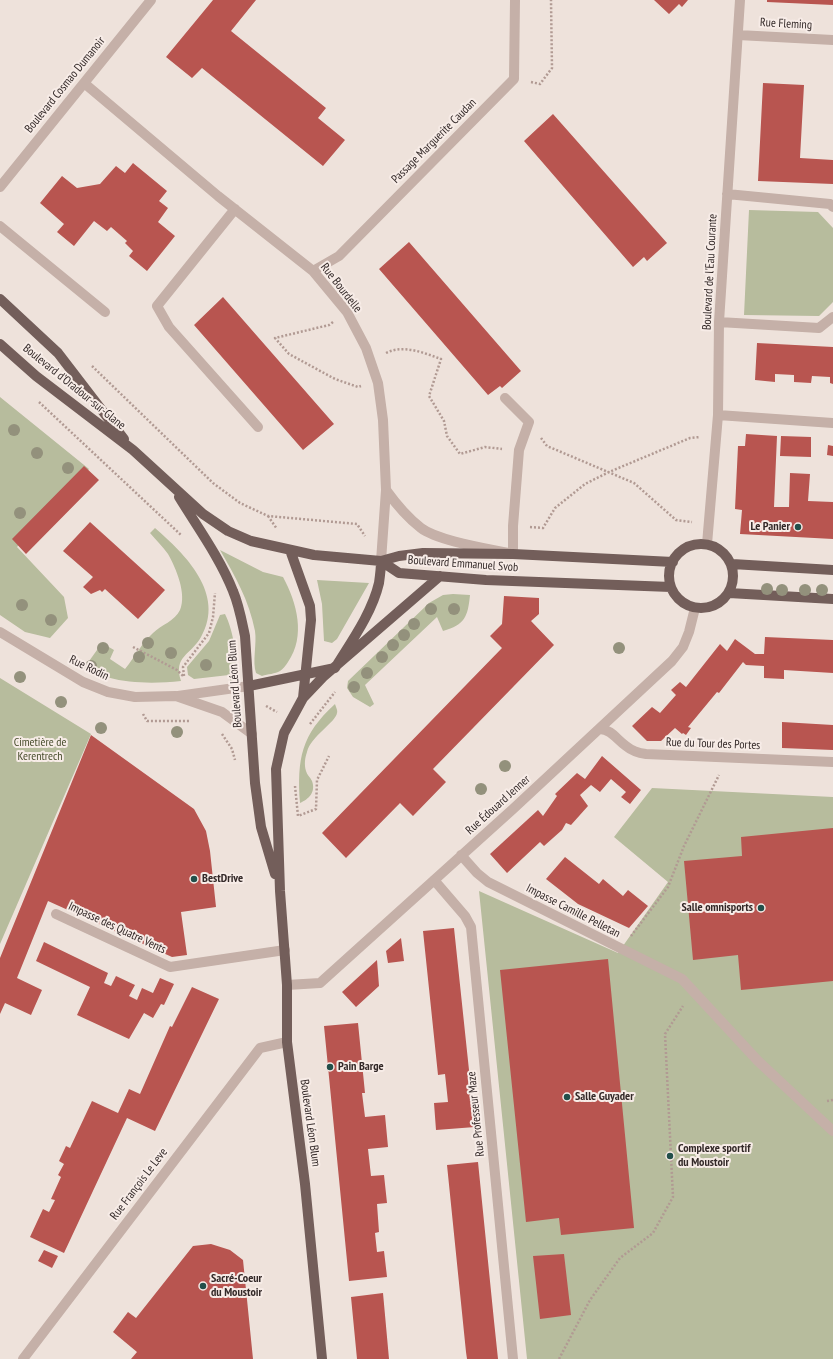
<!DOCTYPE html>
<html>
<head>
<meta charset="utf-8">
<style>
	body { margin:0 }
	canvas { display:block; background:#eee2db }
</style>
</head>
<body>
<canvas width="833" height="1359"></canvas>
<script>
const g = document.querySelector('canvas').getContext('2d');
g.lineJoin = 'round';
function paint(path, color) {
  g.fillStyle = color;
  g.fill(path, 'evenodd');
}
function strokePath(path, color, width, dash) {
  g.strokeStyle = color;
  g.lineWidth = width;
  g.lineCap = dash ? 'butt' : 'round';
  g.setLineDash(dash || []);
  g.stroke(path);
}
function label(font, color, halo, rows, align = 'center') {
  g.font = font + ' "PT Sans Narrow",sans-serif';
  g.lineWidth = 4;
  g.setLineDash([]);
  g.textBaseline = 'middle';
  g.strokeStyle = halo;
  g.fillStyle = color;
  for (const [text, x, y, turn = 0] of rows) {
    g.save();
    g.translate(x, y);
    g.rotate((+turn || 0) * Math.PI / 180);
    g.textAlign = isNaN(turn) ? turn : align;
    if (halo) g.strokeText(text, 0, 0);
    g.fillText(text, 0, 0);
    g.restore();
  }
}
paint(new Path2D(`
	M749,210L818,212L833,228V302L819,316L744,315Z
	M0,397L89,469L17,547L64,597L68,618L50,638L25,632L0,615Z
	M155,528C185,554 226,594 201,637C191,655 173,656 181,681C142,685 101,683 69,659L71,655L87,664L102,643L114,650L110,659L125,669C135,657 141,644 153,633C161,625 175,621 180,610C187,594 176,568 168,554C163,547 156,540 150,533Z
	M220,550L263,572L283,577C297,603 306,636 288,662C286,665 283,669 280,671C275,674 268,674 262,676L256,673C252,662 257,644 255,631C249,600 235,576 220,550Z
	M317,580L369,583L337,639L332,643L324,641L322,604Z
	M453,594L470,595C468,616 465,625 443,631L437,617L365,685L374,704L370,707L353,697L347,688L348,681L429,603L443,595Z
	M225,614C233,629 242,672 231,685L229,675L194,679L188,675L187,667L209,641L220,615Z
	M0,678L91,734L0,944Z
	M335,704C336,707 338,711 337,713C336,722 311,736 307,752C305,758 304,764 306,771C307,775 310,777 312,781C316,792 309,799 300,803C297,759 301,735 335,704Z
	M652,788L833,797V1359H527L479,891L618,953L668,882L614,837Z`), '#b7bc9d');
paint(new Path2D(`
	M213,0H256L231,31L326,108L318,118L345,140L323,166L202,68L192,78L166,57Z
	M654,0H688L682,7L679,4L669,14Z
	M767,0H833V5L767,2Z
	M763,83L804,85L800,158L833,160V184L758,181Z
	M553,114L667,243L647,261L644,257L633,267L524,141Z
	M133,163L167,191L159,201L168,208L158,222L175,236L147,271L129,256L133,251L125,243L127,241L111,227L107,231L94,221L74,246L57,232L64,224L40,203L62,176L77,188L100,184L116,166L125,173Z
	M409,242L521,371L502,388L500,386L488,395L379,269Z
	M223,297L334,424L303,450L194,325Z
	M757,343L833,347V384L830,383V377L812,376L811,383L794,382V375L775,374V382L755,380Z
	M746,434L777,436L774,507H789L790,473L810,474L808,501L833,502V539L740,534L742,510L735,509L738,446H745Z
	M781,436L811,437V457L780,456Z
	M828,445L833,446V456L827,455Z
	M84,466L99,480L26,554L12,539Z
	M90,522L165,590L138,619L105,589L102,592L100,590L91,594L83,587L93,577L63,551Z
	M504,596L539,598V614L531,621L554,645L433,769L446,782L413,816L400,803L346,858L322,833L502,648L490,636L502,624Z
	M765,637L833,640V673L784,670V679L764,678V666L746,665L743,662L719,693L717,692L688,727L691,728L686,735L683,733L682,734L675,728L661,741H647L632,726L652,707L660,713L676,695L671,690L680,682L686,687L720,644L727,651L735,639L755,654H764Z
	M782,722L833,725V750L782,748Z
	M91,735L194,809L206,831L210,851L216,907L181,912L187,955L172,957L48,901L17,978L42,990L31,1015L5,1003L0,1014V958Z
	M602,756L641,790L630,804L621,797L626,792L611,779L600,792L591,785L580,795L588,806L571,825L566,823L562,830L544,846L540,842L507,873L490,854L538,810L543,816L557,796L555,794L577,773L585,779Z
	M833,828V981L741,990L738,955L693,960L684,861L742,856L741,837Z
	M565,857L599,884L603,879L623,896L628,890L648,906L629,928L578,904L546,879Z
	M454,928L475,1127L436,1130L434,1103L448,1102L445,1074L438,1075L423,931Z
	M401,938L404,961L388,963L386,951Z
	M44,942L108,973L104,983L111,986L116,976L135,985L129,996L137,1000L142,988L153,993L160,978L174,984L164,1005L161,1004L153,1018L144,1013L129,1039L77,1015L90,987L36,961Z
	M608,959L634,1228L561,1235L559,1218L526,1222L500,970Z
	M377,960L379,986L356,1007L342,992Z
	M192,987L219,999L155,1131L127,1118L64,1253L30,1237L43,1209L49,1212L55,1200L51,1199L61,1177L58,1175L64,1164L59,1161L66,1146L70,1148L92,1101L118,1113L129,1089L140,1094L170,1026L172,1027Z
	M358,1023L365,1093H362L365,1117L385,1115L388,1147L368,1149L371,1176L384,1175L387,1203L377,1204L379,1232L375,1233L377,1252L384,1251L387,1277L349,1281L324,1026Z
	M478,1162L494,1321L498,1359H467L466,1352L447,1165Z
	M211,1244L230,1250L243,1260L253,1359H131L137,1352L113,1332L128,1312L136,1318L193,1246Z
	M44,1250L58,1256L52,1268L38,1261Z
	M564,1254L571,1315L540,1319L533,1256Z
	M383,1293L389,1359H357L351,1297Z`), '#b85550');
strokePath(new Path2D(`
	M531,82L540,84L552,68L551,0
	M333,322L329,325L275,338L289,354L335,379L358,387L361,386
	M386,353C404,344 424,353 441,359L429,396L444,421L447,436L460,454L485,447L502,449
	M92,366L213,483L240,503L268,516L357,524L365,536
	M39,402L181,535
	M541,438L547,446L634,483L676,520L692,522
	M268,516L277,529
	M530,527L543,528L555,508L585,484L609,472L690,438L700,437
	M133,647L177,670L184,677
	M184,676L183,667L209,633L213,617L215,593
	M266,706L277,712
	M143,714L147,721H190
	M310,724L335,692
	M222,734L232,749L235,760
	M295,786L298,816L316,809L317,780L329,756
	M631,936L668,887L684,846L719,775
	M827,1101L833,1100
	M559,1359L590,1300L620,1258L653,1233L673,1197L665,1034L683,1006`), '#b19a93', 2.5, [2, 2]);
strokePath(new Path2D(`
	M738,35L833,40
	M84,83L218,196L313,271L347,312L366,348L378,383L383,420L386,490L381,561
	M0,187L151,0
	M727,194L830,204L833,207
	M235,209L157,306L169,327L258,427
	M0,226L105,312
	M313,271L339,256L514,79L515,0
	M719,322L819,328L833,317
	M718,415L833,423
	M386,490C396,504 408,518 421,528C438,541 490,549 513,554V526L519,450L529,422L505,398
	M707,544L718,415L719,322L740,0
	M0,632L83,682L108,692L135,697L176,696L222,712L252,734
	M178,696L249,686
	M600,729C612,730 616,739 626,746C632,751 638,753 646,754L833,762
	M461,855L477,873L488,882L682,979L758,1061L833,1131
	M434,880L465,916L471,927L513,1359
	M56,914L170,967L285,950
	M287,985L320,983L513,809L672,661L683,647L689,632L695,608
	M23,1359L260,1048L287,1042`), '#c5b0a8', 10);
strokePath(new Path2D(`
	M0,299L58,353L124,439
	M0,344L36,376L133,450L203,514L228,531L251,541L314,555L381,561L399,556L423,553L513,554L673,562
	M179,497C198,528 220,558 233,591C239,605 242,622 245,636L255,783L261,827L275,874
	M669 576a32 32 0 1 1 64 0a32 32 0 1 1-64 0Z
	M290,550L310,606L311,620L303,698L284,733L276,769L280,891L287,985V1042L305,1184L322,1359
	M381,561L399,573L486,580L671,587
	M732,564L833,570
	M729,593L833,599
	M249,686L335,668C351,642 372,613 379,583C380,576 381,568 381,561
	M303,698L323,677L440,576`), '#735e5a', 10);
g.fillStyle = '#93917c';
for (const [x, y] of [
	[14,430],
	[37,453],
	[68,468],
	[20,513],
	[767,589],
	[782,590],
	[805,590],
	[822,590],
	[22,605],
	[431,609],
	[454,609],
	[51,620],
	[414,624],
	[404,635],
	[148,643],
	[393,645],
	[103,648],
	[619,648],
	[171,653],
	[139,657],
	[382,657],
	[206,665],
	[91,666],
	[367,673],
	[20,677],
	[354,687],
	[61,702],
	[101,728],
	[177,732],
	[505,766],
	[481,789]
]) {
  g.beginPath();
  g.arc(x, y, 6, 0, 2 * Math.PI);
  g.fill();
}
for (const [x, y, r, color] of [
	[798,527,4,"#224f4a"],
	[194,879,4,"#224f4a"],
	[761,908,4,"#224f4a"],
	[330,1067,4,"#224f4a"],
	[567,1097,4,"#224f4a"],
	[670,1156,4,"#224f4a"],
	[203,1286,4,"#224f4a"]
]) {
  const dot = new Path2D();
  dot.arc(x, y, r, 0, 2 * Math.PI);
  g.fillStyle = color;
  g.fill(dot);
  strokePath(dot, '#f7ece7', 1.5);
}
label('12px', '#332928', '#f7ece7', [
	["Rue Fleming",786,24,3],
	["Boulevard Cosmao Dumanoir",65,85,-51],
	["Passage Marguerite Caudan",434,141,-45],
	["Boulevard de l'Eau Courante",710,272,-87],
	["Rue Bourdelle",341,288,52],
	["Boulevard d'Oradour-sur-Glane",74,387,39],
	["Boulevard Emmanuel Svob",463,564,4],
	["Rue Rodin",89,668,26],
	["Boulevard Léon Blum",235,684,-94],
	["Rue du Tour des Portes",713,744,2],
	["Rue Édouard Jenner",498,805,-42],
	["Impasse Camille Pelletan",573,911,27],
	["Impasse des Quatre Vents",117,928,25],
	["Rue Professeur Maze",476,1114,-96],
	["Boulevard Léon Blum",310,1123,82],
	["Rue François Le Leve",139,1184,-53]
]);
label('bold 12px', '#332928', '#f7ece7', [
	["Le Panier",790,527,"right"],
	["BestDrive",202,879],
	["Salle omnisports",753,908,"right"],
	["Pain Barge",338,1067],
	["Salle Guyader",575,1097],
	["Complexe sportif",678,1149],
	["du Moustoir",678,1163],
	["Sacré-Coeur",211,1279],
	["du Moustoir",211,1293]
], 'left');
label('12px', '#494e2e', '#f7ece7', [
	["Cimetière de",40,743],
	["Kerentrech",40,757]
]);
</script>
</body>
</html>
